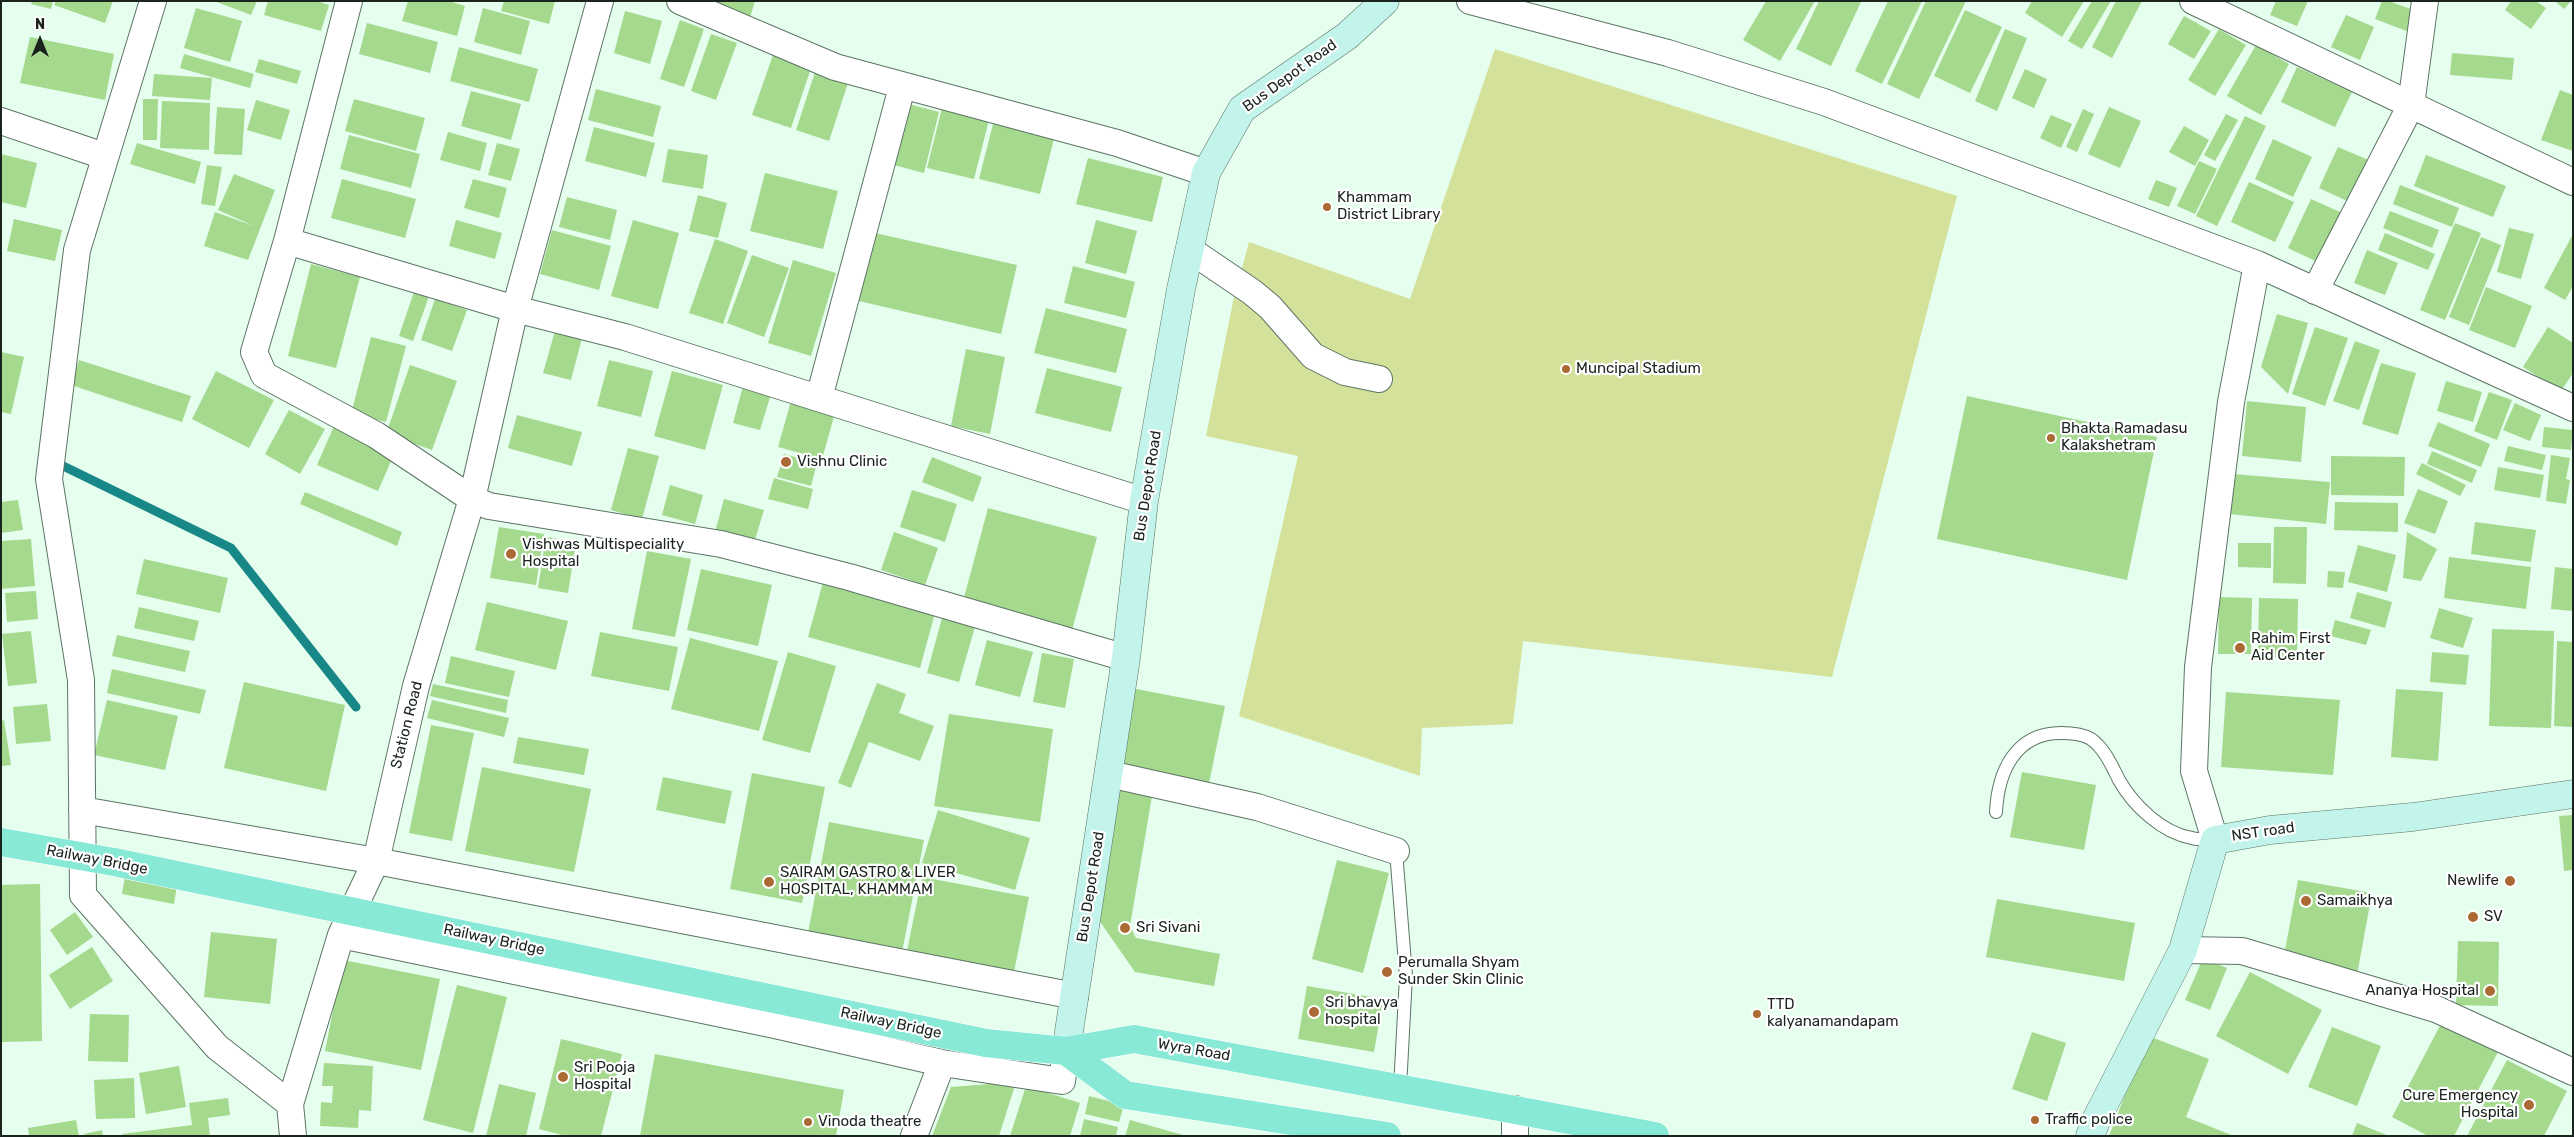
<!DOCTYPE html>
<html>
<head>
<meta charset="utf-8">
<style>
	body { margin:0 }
	#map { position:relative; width:2574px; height:1137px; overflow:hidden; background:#e5feee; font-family:Rubik,sans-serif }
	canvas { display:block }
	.frame { position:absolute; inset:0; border:2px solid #1a231d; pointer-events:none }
	.north { position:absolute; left:15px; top:15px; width:50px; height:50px; -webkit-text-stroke:4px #fff; paint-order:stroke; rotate:0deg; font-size:14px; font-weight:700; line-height:20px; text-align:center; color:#1a231d }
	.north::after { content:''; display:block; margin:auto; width:18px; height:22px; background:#1a231d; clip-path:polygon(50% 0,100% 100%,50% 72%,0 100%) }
</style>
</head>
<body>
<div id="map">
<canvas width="2574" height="1137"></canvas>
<div class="frame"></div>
<div class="north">N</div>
</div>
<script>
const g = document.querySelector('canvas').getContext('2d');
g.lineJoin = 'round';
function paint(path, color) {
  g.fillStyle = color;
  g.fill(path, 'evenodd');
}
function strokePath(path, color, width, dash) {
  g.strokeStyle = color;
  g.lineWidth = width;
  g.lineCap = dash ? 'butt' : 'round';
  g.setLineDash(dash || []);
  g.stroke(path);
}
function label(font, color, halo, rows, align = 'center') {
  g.font = font + ' Rubik,sans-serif';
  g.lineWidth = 4.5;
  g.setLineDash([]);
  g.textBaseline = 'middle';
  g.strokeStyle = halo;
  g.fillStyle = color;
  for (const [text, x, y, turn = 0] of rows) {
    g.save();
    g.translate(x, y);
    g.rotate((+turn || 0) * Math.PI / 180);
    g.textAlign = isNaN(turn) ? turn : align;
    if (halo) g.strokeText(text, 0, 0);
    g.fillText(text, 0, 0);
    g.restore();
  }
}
paint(new Path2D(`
	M1495,49L1957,196L1832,677L1523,641L1513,724L1422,728L1420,776L1239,716L1298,456L1206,436L1233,302L1249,242L1410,299Z`), '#d4e19a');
strokePath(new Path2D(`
	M53,461L231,548L356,707`), '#188787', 9);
paint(new Path2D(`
	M32,1H53L51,9L31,4Z
	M56,1H113L105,23L54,5Z
	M214,1H257L251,15Z
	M268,1H317L329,5L321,31L264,15Z
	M408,1H449L465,6L457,36L402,21Z
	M504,1H555L549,24L501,11Z
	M719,1H755L749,21L716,11Z
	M1766,1H1815L1780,61L1743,40Z
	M1819,1L1861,2L1831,66L1796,49Z
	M1888,1H1922L1882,84L1855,71Z
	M1926,1H1966L1919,99L1887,84Z
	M2032,1H2084L2062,37L2025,13Z
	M2092,1H2111L2082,49L2068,41Z
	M2116,1H2142L2112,58L2092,47Z
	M2276,1H2308L2297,26L2270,15Z
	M2382,1H2389L2416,11L2409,32L2375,19Z
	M2511,1H2536L2546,8L2531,29L2505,10Z
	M2555,1H2571L2564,9Z
	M196,8L242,21L230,62L184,48Z
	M483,8L530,21L521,55L474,42Z
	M1965,10L2002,27L1970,93L1934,76Z
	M625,11L662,21L650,64L614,53Z
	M2346,15L2374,27L2360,60L2331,47Z
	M2184,16L2211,31L2194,59L2168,44Z
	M680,20L704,29L684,87L660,79Z
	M367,23L438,42L430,73L359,54Z
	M2005,29L2027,38L1997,111L1975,101Z
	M2219,29L2246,45L2215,96L2188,80Z
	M711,34L737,43L716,100L691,91Z
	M30,37L114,54L105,100L20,83Z
	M2256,45L2289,64L2261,115L2227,96Z
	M459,47L538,69L529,102L450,81Z
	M2452,53L2514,58L2512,80L2450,75Z
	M184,54L254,74L250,88L180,68Z
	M773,55L811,68L791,128L752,115Z
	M259,59L301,71L297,84L255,72Z
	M2297,67L2352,92L2335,127L2281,102Z
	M816,69L849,80L829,141L796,130Z
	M2025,69L2047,79L2034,108L2012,98Z
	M154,74L212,78L210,100L152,96Z
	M596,89L661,106L653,137L588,120Z
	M2560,90L2573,95V151L2541,140Z
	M471,91L521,104L511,140L461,126Z
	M143,99H158L157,140H143Z
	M354,99L425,118L416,151L345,131Z
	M256,100L290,110L281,140L247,130Z
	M162,101L210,103L209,150L160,148Z
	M901,102L939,112L924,173L886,163Z
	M943,104L990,116L974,179L927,168Z
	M217,107L245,109L242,155L214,154Z
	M2109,107L2141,121L2120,168L2088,154Z
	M2083,109L2094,114L2077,152L2066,147Z
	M2226,114L2238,120L2215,161L2204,155Z
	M2051,115L2072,124L2061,148L2040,138Z
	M2245,116L2266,126L2217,226L2196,216Z
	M994,120L1055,135L1040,194L979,179Z
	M2184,126L2209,140L2195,166L2169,152Z
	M594,127L655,143L646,177L585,161Z
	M448,132L487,143L480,171L440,160Z
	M349,135L420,154L411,188L340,169Z
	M2273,139L2312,157L2293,197L2255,179Z
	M137,143L201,162L195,184L130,164Z
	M497,143L520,149L511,181L488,175Z
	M2338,147L2373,162L2354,204L2319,188Z
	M668,149L708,155L703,189L662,182Z
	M1,154L37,163L26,208L1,202Z
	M2426,155L2506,186L2493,217L2414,186Z
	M1088,158L1163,177L1152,222L1076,204Z
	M2199,161L2217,169L2195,214L2177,206Z
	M207,165L222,167L215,206L201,204Z
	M765,173L838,191L823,249L750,231Z
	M234,174L275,190L248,260L204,246L215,212L254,226L218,210Z
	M342,179L416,199L405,238L331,218Z
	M473,179L507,188L499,218L464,208Z
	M2156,180L2177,188L2169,207L2148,199Z
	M2249,182L2294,202L2275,242L2231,222Z
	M2400,185L2459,208L2452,227L2393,204Z
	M698,195L727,203L718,238L689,231Z
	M567,197L617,210L610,240L559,227Z
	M2311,199L2349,216L2326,266L2288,248Z
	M2390,211L2439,230L2432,248L2383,228Z
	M14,219L62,230L55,261L7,251Z
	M456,220L502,233L495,259L449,246Z
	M633,220L679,233L658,309L611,296Z
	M1096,220L1137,231L1126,274L1085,263Z
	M2455,223L2481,233L2445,320L2420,310Z
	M2509,228L2534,234L2521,279L2497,272Z
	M552,230L611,246L599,290L540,274Z
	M875,233L1017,265L1001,334L859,301Z
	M2385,233L2435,254L2428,270L2378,250Z
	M2573,234V286L2565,300L2544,288Z
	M2481,237L2501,245L2469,325L2449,317Z
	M715,239L748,251L723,324L689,313Z
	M2367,250L2398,263L2385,295L2354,283Z
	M752,255L789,268L764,337L727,323Z
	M793,260L836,273L811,356L768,343Z
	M311,264L360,277L336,368L288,356Z
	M1073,266L1135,282L1126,318L1064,303Z
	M417,283L432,288L413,341L399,336Z
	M2486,287L2532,306L2515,348L2469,330Z
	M435,299L467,310L452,351L421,340Z
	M1046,308L1127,329L1116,373L1034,353Z
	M2277,314L2308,323L2288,394L2261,367Z
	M2315,327L2348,338L2325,406L2292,394Z
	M2548,327L2573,343V373L2561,391L2523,367Z
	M555,331L582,338L571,380L543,373Z
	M371,337L406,346L386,422L351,414Z
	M2355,341L2380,350L2359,410L2333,401Z
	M966,349L1005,357L990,434L951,426Z
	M1,352L24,357L11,414L1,412Z
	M79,360L191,396L182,422L71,385Z
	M609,360L653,371L641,417L597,406Z
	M2381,363L2416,373L2398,435L2362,424Z
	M410,365L457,381L432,450L386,434Z
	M1047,368L1122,387L1111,432L1035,413Z
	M216,371L274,400L249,448L192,419Z
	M672,371L723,385L705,450L654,436Z
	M2446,381L2482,392L2473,422L2437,411Z
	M743,386L771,394L760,430L733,423Z
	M2489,392L2512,400L2497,440L2474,431Z
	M1967,396L2157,437L2127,580L1937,539Z
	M791,401L835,413L822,459L778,447Z
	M2247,401L2306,407L2301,462L2242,456Z
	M2515,403L2541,415L2530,441L2503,430Z
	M289,410L325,429L300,474L265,454Z
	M517,415L582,432L572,466L508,448Z
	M2438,422L2490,444L2481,467L2428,446Z
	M334,426L395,452L378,491L317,465Z
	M2544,427L2573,430L2571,450L2542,447Z
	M2508,446L2546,455L2542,470L2504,461Z
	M628,448L659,456L642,519L611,510Z
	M2432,451L2477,470L2472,483L2427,464Z
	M784,454L817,463L811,486L777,477Z
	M2551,455L2570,458L2566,479L2570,480L2566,504L2546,501Z
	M2331,456L2405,457L2404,496L2331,495Z
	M932,457L982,477L973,502L922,482Z
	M2422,463L2466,485L2460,496L2416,474Z
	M2498,467L2544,475L2540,498L2494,490Z
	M2233,474L2330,482L2326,524L2229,514Z
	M774,478L813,489L808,509L768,499Z
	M670,485L703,495L695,524L662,515Z
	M2418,489L2448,501L2435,534L2404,523Z
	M912,490L957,504L945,542L900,527Z
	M305,492L402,532L397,546L300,504Z
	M724,499L764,510L754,543L715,532Z
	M18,500L23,530L1,533V502Z
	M2335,502L2398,503V532L2334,530Z
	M988,508L1097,537L1071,634L962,605Z
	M2475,522L2536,530L2531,562L2471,554Z
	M499,527L544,534L536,585L490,578Z
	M2274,527H2307L2306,584L2273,583Z
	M894,532L938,548L925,585L881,570Z
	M2407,532L2437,549L2421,581L2403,578Z
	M546,537L576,542L568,593L538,588Z
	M31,539L35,586L1,589V541Z
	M2238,543H2271V568L2238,567Z
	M2358,545L2396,555L2387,592L2348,582Z
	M647,551L691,559L675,637L632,629Z
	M2449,557L2531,567L2526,609L2444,598Z
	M144,559L228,578L220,613L136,594Z
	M2555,567L2573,569V611L2551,609Z
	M701,569L772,585L758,646L687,630Z
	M2328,571L2345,572L2343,588L2327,587Z
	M823,582L935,613L920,668L808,637Z
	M36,591L38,619L7,622L5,593Z
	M2357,592L2392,602L2385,628L2350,618Z
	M2219,597L2252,598L2251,654H2218Z
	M2259,598L2298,599L2297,658L2258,657Z
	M487,602L568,621L556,670L475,650Z
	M139,607L199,621L194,641L134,628Z
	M2439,608L2473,618L2463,648L2430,638Z
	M942,618L975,627L959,682L927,673Z
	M2335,620L2371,630L2366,645L2331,636Z
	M2492,629L2554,631L2551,728L2489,726Z
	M31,631L37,683L8,686L2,634Z
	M600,632L678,647L669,691L591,676Z
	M117,635L190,651L185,672L112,656Z
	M690,638L778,661L759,731L671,709Z
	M987,640L1033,652L1020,697L975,685Z
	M2557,641L2573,642V727L2554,726Z
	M788,652L836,666L810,753L762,740Z
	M2432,652L2469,655L2466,685L2430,682Z
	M1042,653L1074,659L1065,708L1033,702Z
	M451,656L515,671L509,697L445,683Z
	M112,669L206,690L200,714L107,693Z
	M244,682L345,705L326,791L224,768Z
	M877,683L906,694L899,713L934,726L920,761L869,742L851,788L838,783Z
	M433,684L508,700L506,713L430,696Z
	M1131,688L1225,706L1209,783L1116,765Z
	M2396,689L2443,692L2438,761L2391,757Z
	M2226,692L2340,700L2333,775L2221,767Z
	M107,700L178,716L165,770L94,755Z
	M432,700L509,718L504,737L427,718Z
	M47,704L51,741L16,744L13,707Z
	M949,714L1053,729L1040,822L934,806Z
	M4,720L11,765L1,766V721Z
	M431,725L474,733L452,841L409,833Z
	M518,737L589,749L584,775L513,763Z
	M482,767L591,789L574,872L465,851Z
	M2022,772L2096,785L2084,850L2010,837Z
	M752,773L825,787L802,903L730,889Z
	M663,777L732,791L725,824L656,810Z
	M1117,790L1152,796L1130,926L1136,938L1220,954L1214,986L1135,972L1096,916Z
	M938,810L1030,838L1015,890L922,863Z
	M2573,815V870L2564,871L2559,816Z
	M829,822L924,840L902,952L808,933Z
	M1337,860L1389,873L1363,973L1312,959Z
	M125,876L177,885L174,904L122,894Z
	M922,877L1029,897L1013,977L906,956Z
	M2298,880L2372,893L2357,975L2283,961Z
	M40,884L42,1041L1,1042V885Z
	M1997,899L2135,923L2124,981L1986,957Z
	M75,912L93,937L67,955L50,930Z
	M211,932L277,939L270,1004L204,997Z
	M2458,941L2499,942L2498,1006L2456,1005Z
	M92,947L113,981L70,1009L49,975Z
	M2203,958L2227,968L2210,1010L2185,1000Z
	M343,960L440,979L421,1070L325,1051Z
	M2250,972L2322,1010L2288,1074L2216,1036Z
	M457,985L507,997L473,1133L423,1120Z
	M1307,986L1383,999L1374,1052L1298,1039Z
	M90,1014L129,1015L128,1062L88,1061Z
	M2442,1022L2498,1052L2454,1136H2428L2392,1117Z
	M2332,1027L2381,1046L2357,1106L2308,1087Z
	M2032,1032L2066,1043L2047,1101L2012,1089Z
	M2148,1036L2209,1059L2186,1117L2234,1136H2109Z
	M561,1039L622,1054L601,1136H566L539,1129Z
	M655,1054L844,1090L836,1136H640Z
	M2507,1060L2567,1091L2544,1136H2467Z
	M324,1063L373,1066L371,1111L359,1110L358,1128L320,1126L321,1102L332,1103L333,1086H322Z
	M179,1066L186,1107L146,1114L139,1073Z
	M134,1078L135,1118L96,1119L94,1080Z
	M1016,1082L999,1136H932L951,1087Z
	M499,1084L536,1093L526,1136H486Z
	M1026,1086L1080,1103L1070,1136H1010Z
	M1089,1096L1124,1105L1119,1122L1085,1114Z
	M228,1098L230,1115L208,1118L210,1136H122V1134L192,1125L189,1103Z
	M1084,1119L1118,1127L1116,1136H1080Z
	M76,1120L79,1136H29L28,1128Z
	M1130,1120L1183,1135V1136H1125Z
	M2357,1123L2389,1136H2352Z
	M102,1130L103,1136H84V1134Z`), '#a4d98e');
const lane = new Path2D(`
	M1996,812C1998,772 2015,733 2061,733C2070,733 2083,734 2091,739C2104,748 2112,766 2119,780C2133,805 2162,833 2192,838C2199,840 2207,839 2215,840
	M1396,851L1406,976L1400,1088`);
const street = new Path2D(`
	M153,1L77,250L49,479L81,680L83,895L217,1047L290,1104
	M349,1L287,241L254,352L264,375L376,435L472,499L489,506L721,544L849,577L1126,658
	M680,1L835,67L1117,143L1206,173
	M1470,1L1668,53L1824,102L2257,264L2573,408
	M2193,1L2573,182
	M1,121L104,156
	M287,241L515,309L625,337L1144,501
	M1190,250L1252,292L1270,307L1313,356L1345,372L1379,379
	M2315,291L2411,105L2425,1
	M819,398L902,87
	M1109,774L1257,807L1396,851
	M82,810L376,861L1075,996
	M2215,840L2194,771L2198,667L2231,402L2257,264
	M341,935L775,1025L942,1063L1062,1081L1066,1051
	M2183,950L2242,951L2436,1009L2573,1072
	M1515,1109V1136
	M293,1136L290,1104L341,935L376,861L416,686L472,499L515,309L600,1
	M914,1136L942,1063`);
const secondary = new Path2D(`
	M1066,1051L1126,658L1144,501L1181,289L1206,173L1242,109L1347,36L1385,1
	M2090,1136L2098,1116L2183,950L2215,840L2270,830L2413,817L2573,794`);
const primary = new Path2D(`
	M986,1043L1066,1051L1134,1039L1655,1136
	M1066,1051L1125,1095L1387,1136`);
strokePath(lane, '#5d7465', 14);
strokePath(street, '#5d7465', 28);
strokePath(secondary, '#5d7465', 29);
strokePath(primary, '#fff', 29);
strokePath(lane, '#fff', 12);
strokePath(street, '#fff', 26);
strokePath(secondary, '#c3f4eb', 28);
strokePath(primary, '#88e9d7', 28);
const primaryBridge = new Path2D(`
	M1,842L114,862L986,1043`);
strokePath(primaryBridge, '#fff', 29, []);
strokePath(primaryBridge, '#88e9d7', 28);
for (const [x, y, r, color] of [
	[1327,207,5,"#ab6a34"],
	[1566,369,5,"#ab6a34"],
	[2051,438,5,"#ab6a34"],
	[786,462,6,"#ab6a34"],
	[511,554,6,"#ab6a34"],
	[2240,648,6,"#ab6a34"],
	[2510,881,6,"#ab6a34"],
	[769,882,6,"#ab6a34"],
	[2306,901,6,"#ab6a34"],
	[2473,917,6,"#ab6a34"],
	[1125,928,6,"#ab6a34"],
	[1387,972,6,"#ab6a34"],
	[2490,991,6,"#ab6a34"],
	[1314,1012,6,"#ab6a34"],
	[1757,1014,5,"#ab6a34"],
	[563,1077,6,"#ab6a34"],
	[2529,1105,6,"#ab6a34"],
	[2035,1120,5,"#ab6a34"],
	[808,1122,5,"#ab6a34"]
]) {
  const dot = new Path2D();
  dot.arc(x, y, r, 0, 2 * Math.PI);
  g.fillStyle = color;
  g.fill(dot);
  strokePath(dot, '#fff', 2);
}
label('15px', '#1a231d', '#fff', [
	["Bus Depot Road",1290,76,-36],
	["Bus Depot Road",1148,486,-81],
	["Station Road",407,725,-76],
	["NST road",2263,832,-8],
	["Railway Bridge",97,860,11],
	["Bus Depot Road",1091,887,-81],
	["Railway Bridge",494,940,12],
	["Railway Bridge",891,1023,12],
	["Wyra Road",1194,1050,10]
]);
label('15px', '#1a231d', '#fff', [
	["Khammam",1337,198],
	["District Library",1337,215],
	["Muncipal Stadium",1576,369],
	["Bhakta Ramadasu",2061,429],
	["Kalakshetram",2061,446],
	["Vishnu Clinic",797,462],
	["Vishwas Multispeciality",522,545],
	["Hospital",522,562],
	["Rahim First",2251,639],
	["Aid Center",2251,656],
	["SAIRAM GASTRO & LIVER",780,873],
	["HOSPITAL, KHAMMAM",780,890],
	["Newlife",2499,881,"right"],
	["Samaikhya",2317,901],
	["SV",2484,917],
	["Sri Sivani",1136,928],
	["Perumalla Shyam",1398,963],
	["Sunder Skin Clinic",1398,980],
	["Ananya Hospital",2479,991,"right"],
	["Sri bhavya",1325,1003],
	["hospital",1325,1020],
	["TTD",1767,1005],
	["kalyanamandapam",1767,1022],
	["Sri Pooja",574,1068],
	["Hospital",574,1085],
	["Cure Emergency",2518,1096,"right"],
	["Hospital",2518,1113,"right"],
	["Traffic police",2045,1120],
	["Vinoda theatre",818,1122]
], 'left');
</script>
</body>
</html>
